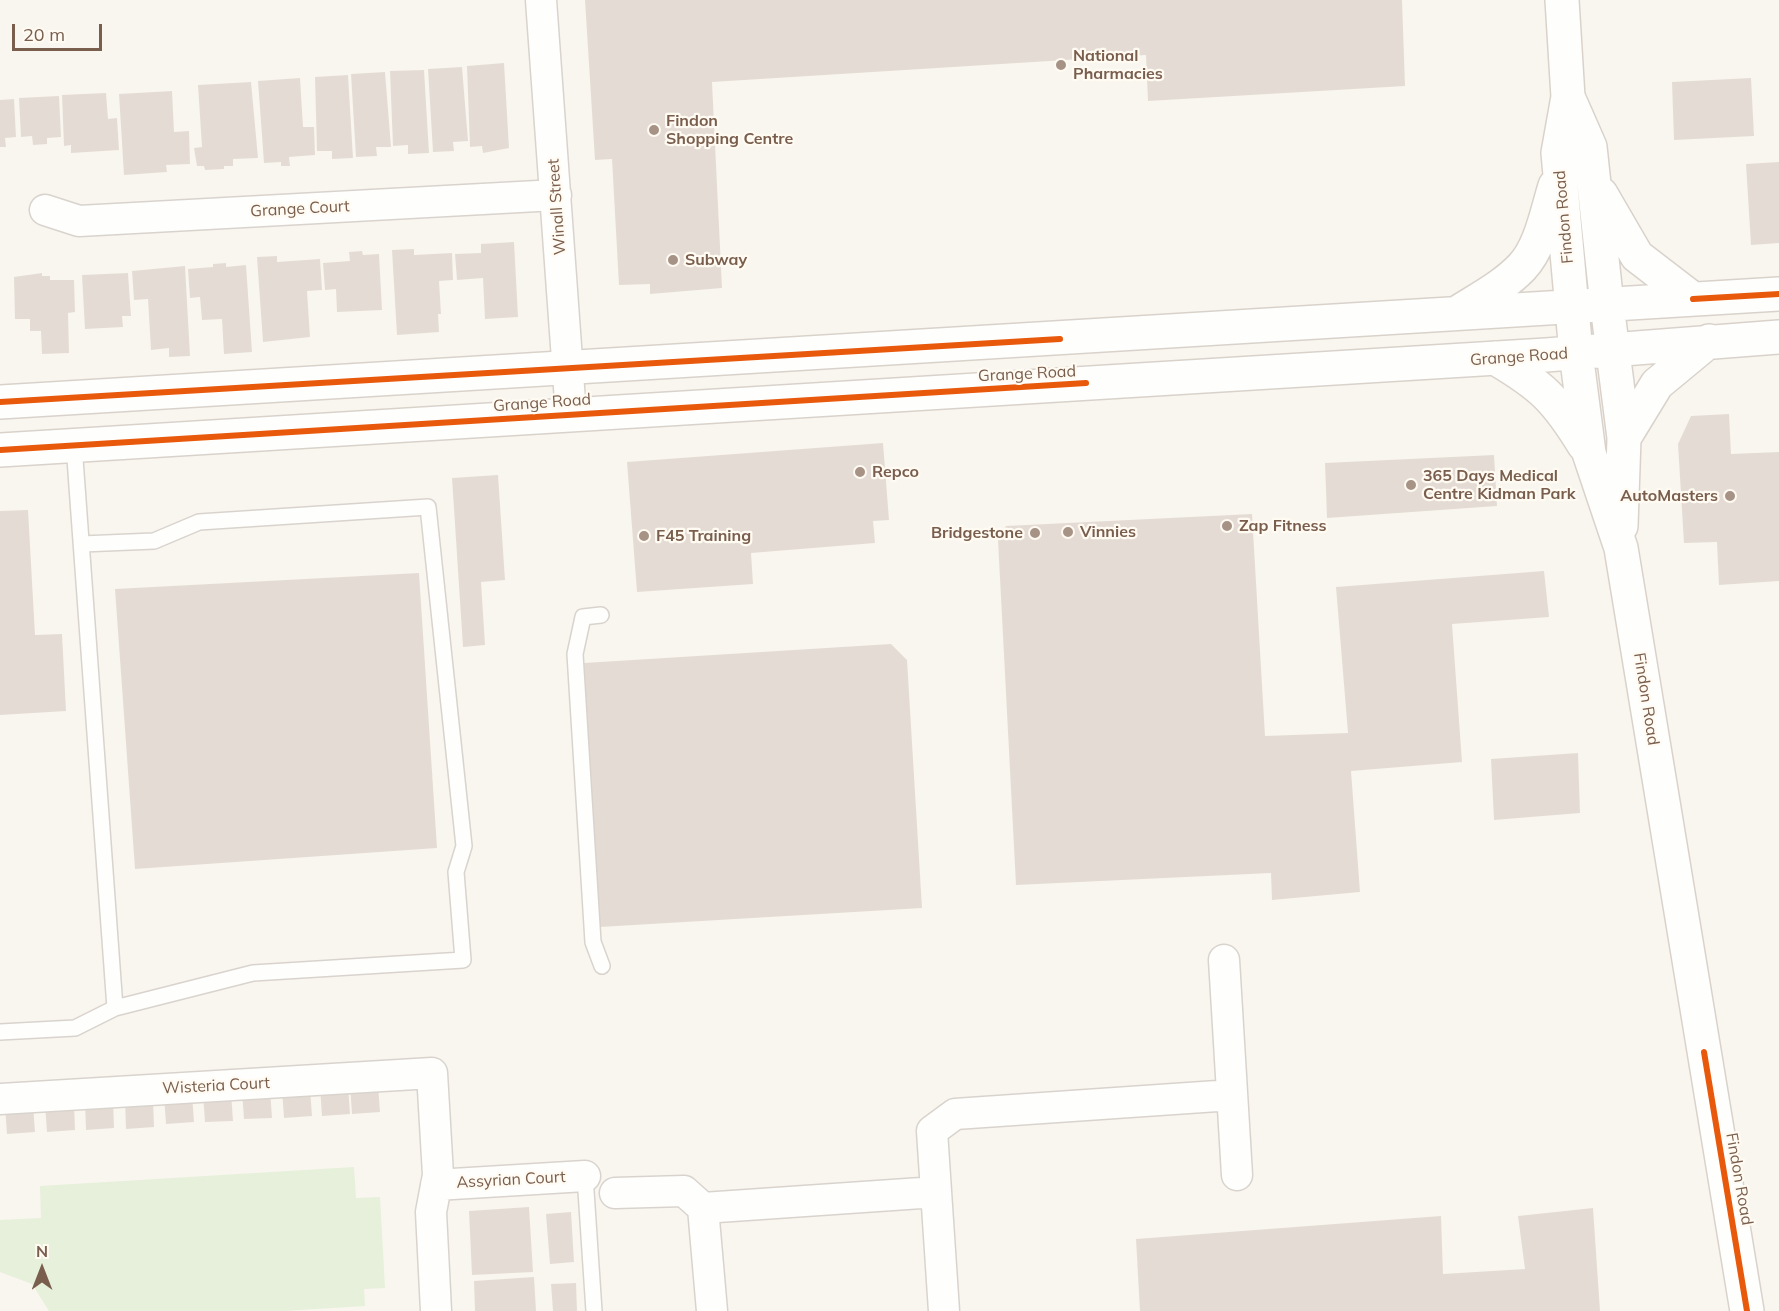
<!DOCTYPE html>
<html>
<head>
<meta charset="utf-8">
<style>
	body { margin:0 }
	#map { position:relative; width:1779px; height:1311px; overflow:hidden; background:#f9f6ef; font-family:Mulish,sans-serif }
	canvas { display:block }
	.north { position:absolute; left:12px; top:1239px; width:60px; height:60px; -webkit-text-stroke:4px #fffaf2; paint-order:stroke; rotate:0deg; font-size:16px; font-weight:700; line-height:24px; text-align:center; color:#795e4d }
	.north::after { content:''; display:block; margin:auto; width:21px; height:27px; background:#795e4d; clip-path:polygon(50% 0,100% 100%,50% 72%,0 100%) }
	.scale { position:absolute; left:12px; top:24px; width:90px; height:27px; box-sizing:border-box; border:3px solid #795e4d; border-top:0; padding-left:8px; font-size:18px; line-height:21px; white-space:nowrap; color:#795e4d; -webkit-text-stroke:4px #fffaf2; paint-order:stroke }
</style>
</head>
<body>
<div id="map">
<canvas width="1779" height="1311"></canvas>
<div class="north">N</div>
<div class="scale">20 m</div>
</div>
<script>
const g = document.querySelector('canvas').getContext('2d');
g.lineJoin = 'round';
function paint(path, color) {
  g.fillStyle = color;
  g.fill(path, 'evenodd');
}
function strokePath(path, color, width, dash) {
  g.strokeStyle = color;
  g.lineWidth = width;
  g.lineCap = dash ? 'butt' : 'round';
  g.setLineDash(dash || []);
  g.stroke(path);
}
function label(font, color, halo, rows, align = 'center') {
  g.font = font + ' Mulish,sans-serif';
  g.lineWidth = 4.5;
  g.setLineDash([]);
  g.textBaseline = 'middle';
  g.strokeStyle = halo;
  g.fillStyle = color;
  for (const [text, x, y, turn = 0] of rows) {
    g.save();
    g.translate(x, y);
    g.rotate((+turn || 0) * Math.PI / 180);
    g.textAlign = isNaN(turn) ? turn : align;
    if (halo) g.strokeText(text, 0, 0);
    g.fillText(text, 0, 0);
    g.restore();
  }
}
paint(new Path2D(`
	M354,1167L356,1198L380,1197L385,1288L364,1289L365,1306L284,1311H49L32,1284L0,1272V1220L41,1218L40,1186Z`), '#e6f0da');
paint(new Path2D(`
	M585,0H1402L1405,86L1148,101L1146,55L712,82L722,288L650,294V284L619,285L612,159L595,160Z
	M504,63L509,148L483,153L482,146L470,147L467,66Z
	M462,67L468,141L453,142L454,151L433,152L428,69Z
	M424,70L429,153L408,154V145L393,146L390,71Z
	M385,72L391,147H376L377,156L356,157L351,74Z
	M348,75L353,158L332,159V151H317L315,77Z
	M300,78L303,127H314L315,155L289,157L290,166H281V162L264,163L258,81Z
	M1751,78L1754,136L1674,140L1672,82Z
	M251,82L258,158L233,159V166H224V169L205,170L204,166H197L194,148L202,147L198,85Z
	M172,91L174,132L189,131L190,164L166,165L167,172L124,175L119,94Z
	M106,93L108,119L117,118L119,150L71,153V145L64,146L62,95Z
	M59,96L61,137L47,138V144L33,145L32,136L21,137L19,98Z
	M14,99L16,137L5,138L6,147H0V100Z
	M1779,162V243L1751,245L1746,164Z
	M514,242L518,317L485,319L483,278L457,280L455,254L481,253V244Z
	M414,249V255L452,253L453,280L439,281L441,314H438L439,332L397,335L392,250Z
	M362,251L363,255L379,254L382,310L337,312L336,289L325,290L323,263L350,261L349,252Z
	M277,256V262L320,259L322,290L307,291L310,337L263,342L257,257Z
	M226,263V267L246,265L252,352L224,354L222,319L202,320L200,297L190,298L188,269L213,267V264Z
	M185,266L190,356L169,357V348L151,350L148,299L134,300L132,271Z
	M42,273V276H50V280H74L75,312L68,313L69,353L42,354L41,331H30V319H15L14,277Z
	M128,273L131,316H122L123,327L85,329L82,275Z
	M1729,414L1731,454L1779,452V581L1719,585L1717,542L1684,543L1678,444L1691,416Z
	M883,443L889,520L873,521L875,543L751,553L753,584L637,592L627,462Z
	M1494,455L1497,506L1327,518L1325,463Z
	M498,475L505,580L481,582L485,645L463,647L452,478Z
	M28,510L35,635L62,634L66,711L0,715V511Z
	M1252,514L1265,736L1348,733L1336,587L1544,571L1549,617L1452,624L1462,762L1351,771L1360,892L1272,900L1271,873L1016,885L998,540L1006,526Z
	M419,573L437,848L135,869L115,589Z
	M891,644L907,660L922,908L600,927L584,663Z
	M1578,753L1580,813L1494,820L1491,759Z
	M378,1084L380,1112L352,1114L350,1085Z
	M348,1085L350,1114L322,1116L320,1087Z
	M310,1088L312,1116L284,1118L282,1089Z
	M270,1089L272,1118L244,1119L242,1091Z
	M231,1092L233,1121L205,1122L203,1094Z
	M192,1094L194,1122L166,1124L164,1095Z
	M153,1098L154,1127L126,1129L125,1100Z
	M113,1100L114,1128L86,1130L85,1102Z
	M74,1102L75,1130L47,1132L45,1104Z
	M33,1104L35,1132L7,1134L5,1106Z
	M529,1207L533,1272L472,1275L469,1211Z
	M1593,1208L1600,1311H1140L1136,1239L1441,1216L1443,1274L1525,1269L1518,1216Z
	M571,1212L574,1262L550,1264L546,1214Z
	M534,1277L536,1311H475L474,1281Z
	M576,1283L577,1311H553L551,1284Z`), '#e4dcd4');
const lane = new Path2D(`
	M74,445L115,1008L253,973L463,960L456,872L464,846L428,507L199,522L154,541L82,544
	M601,615L583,617L575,654L593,942L602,966
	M0,1032L75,1028L115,1008
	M585,1176L594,1311`);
const street = new Path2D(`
	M541,0L571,415
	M45,210L79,221L556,195
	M1224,960L1237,1175
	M0,1099L432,1073L438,1175L431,1212L436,1311
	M436,1185L585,1176
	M615,1193L684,1191L703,1208
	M712,1311L703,1208L936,1192
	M944,1311L932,1131L955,1114L1232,1095`);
const secondary = new Path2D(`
	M1562,0L1568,97L1558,153L1576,353L1589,453L1621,548L1747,1311
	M1568,97L1590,147L1607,305L1624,438L1621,526
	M1601,194L1637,256L1693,299
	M1457,313C1479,299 1504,286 1522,267C1541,247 1547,211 1555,186
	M1495,358C1541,385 1556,399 1584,445
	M0,402L1779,294
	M1624,438L1657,384L1709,341
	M0,450L1546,355L1779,337`);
strokePath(lane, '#d9d3cd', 18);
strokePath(street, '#d9d3cd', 33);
strokePath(secondary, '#d9d2cb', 36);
strokePath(lane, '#fefefd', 15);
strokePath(street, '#fefefd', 30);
strokePath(secondary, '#fefefd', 33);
strokePath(new Path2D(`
	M1693,299L1779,294
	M0,402L1060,339
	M0,450L1086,383
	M1704,1052L1747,1311`), '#e8590c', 6);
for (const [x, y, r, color] of [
	[1061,65,6,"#a69386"],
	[654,130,6,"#a69386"],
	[673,260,6,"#a69386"],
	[860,472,6,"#a69386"],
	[1411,485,6,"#a69386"],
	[1730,496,6,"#a69386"],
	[1227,526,6,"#a69386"],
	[1068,532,6,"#a69386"],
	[1035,533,6,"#a69386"],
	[644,536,6,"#a69386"]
]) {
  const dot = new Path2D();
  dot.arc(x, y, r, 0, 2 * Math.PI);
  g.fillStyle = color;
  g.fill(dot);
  strokePath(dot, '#fffaf2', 2);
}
label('bold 16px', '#795e4d', '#fffaf2', [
	["National",1073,56],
	["Pharmacies",1073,74],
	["Findon",666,121],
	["Shopping Centre",666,139],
	["Subway",685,260],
	["Repco",872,472],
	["365 Days Medical",1423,476],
	["Centre Kidman Park",1423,494],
	["AutoMasters",1718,496,"right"],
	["Zap Fitness",1239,526],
	["Vinnies",1080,532],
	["Bridgestone",1023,533,"right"],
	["F45 Training",656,536]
], 'left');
label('16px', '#795e4d', '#fffaf2', [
	["Winall Street",557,207,-94],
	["Grange Court",300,209,-3],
	["Findon Road",1564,217,-95],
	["Grange Road",1519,357,-4],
	["Grange Road",1027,374,-3],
	["Grange Road",542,403,-4],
	["Findon Road",1646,699,81],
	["Wisteria Court",216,1086,-3],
	["Findon Road",1739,1179,80],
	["Assyrian Court",511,1180,-3]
]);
</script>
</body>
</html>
